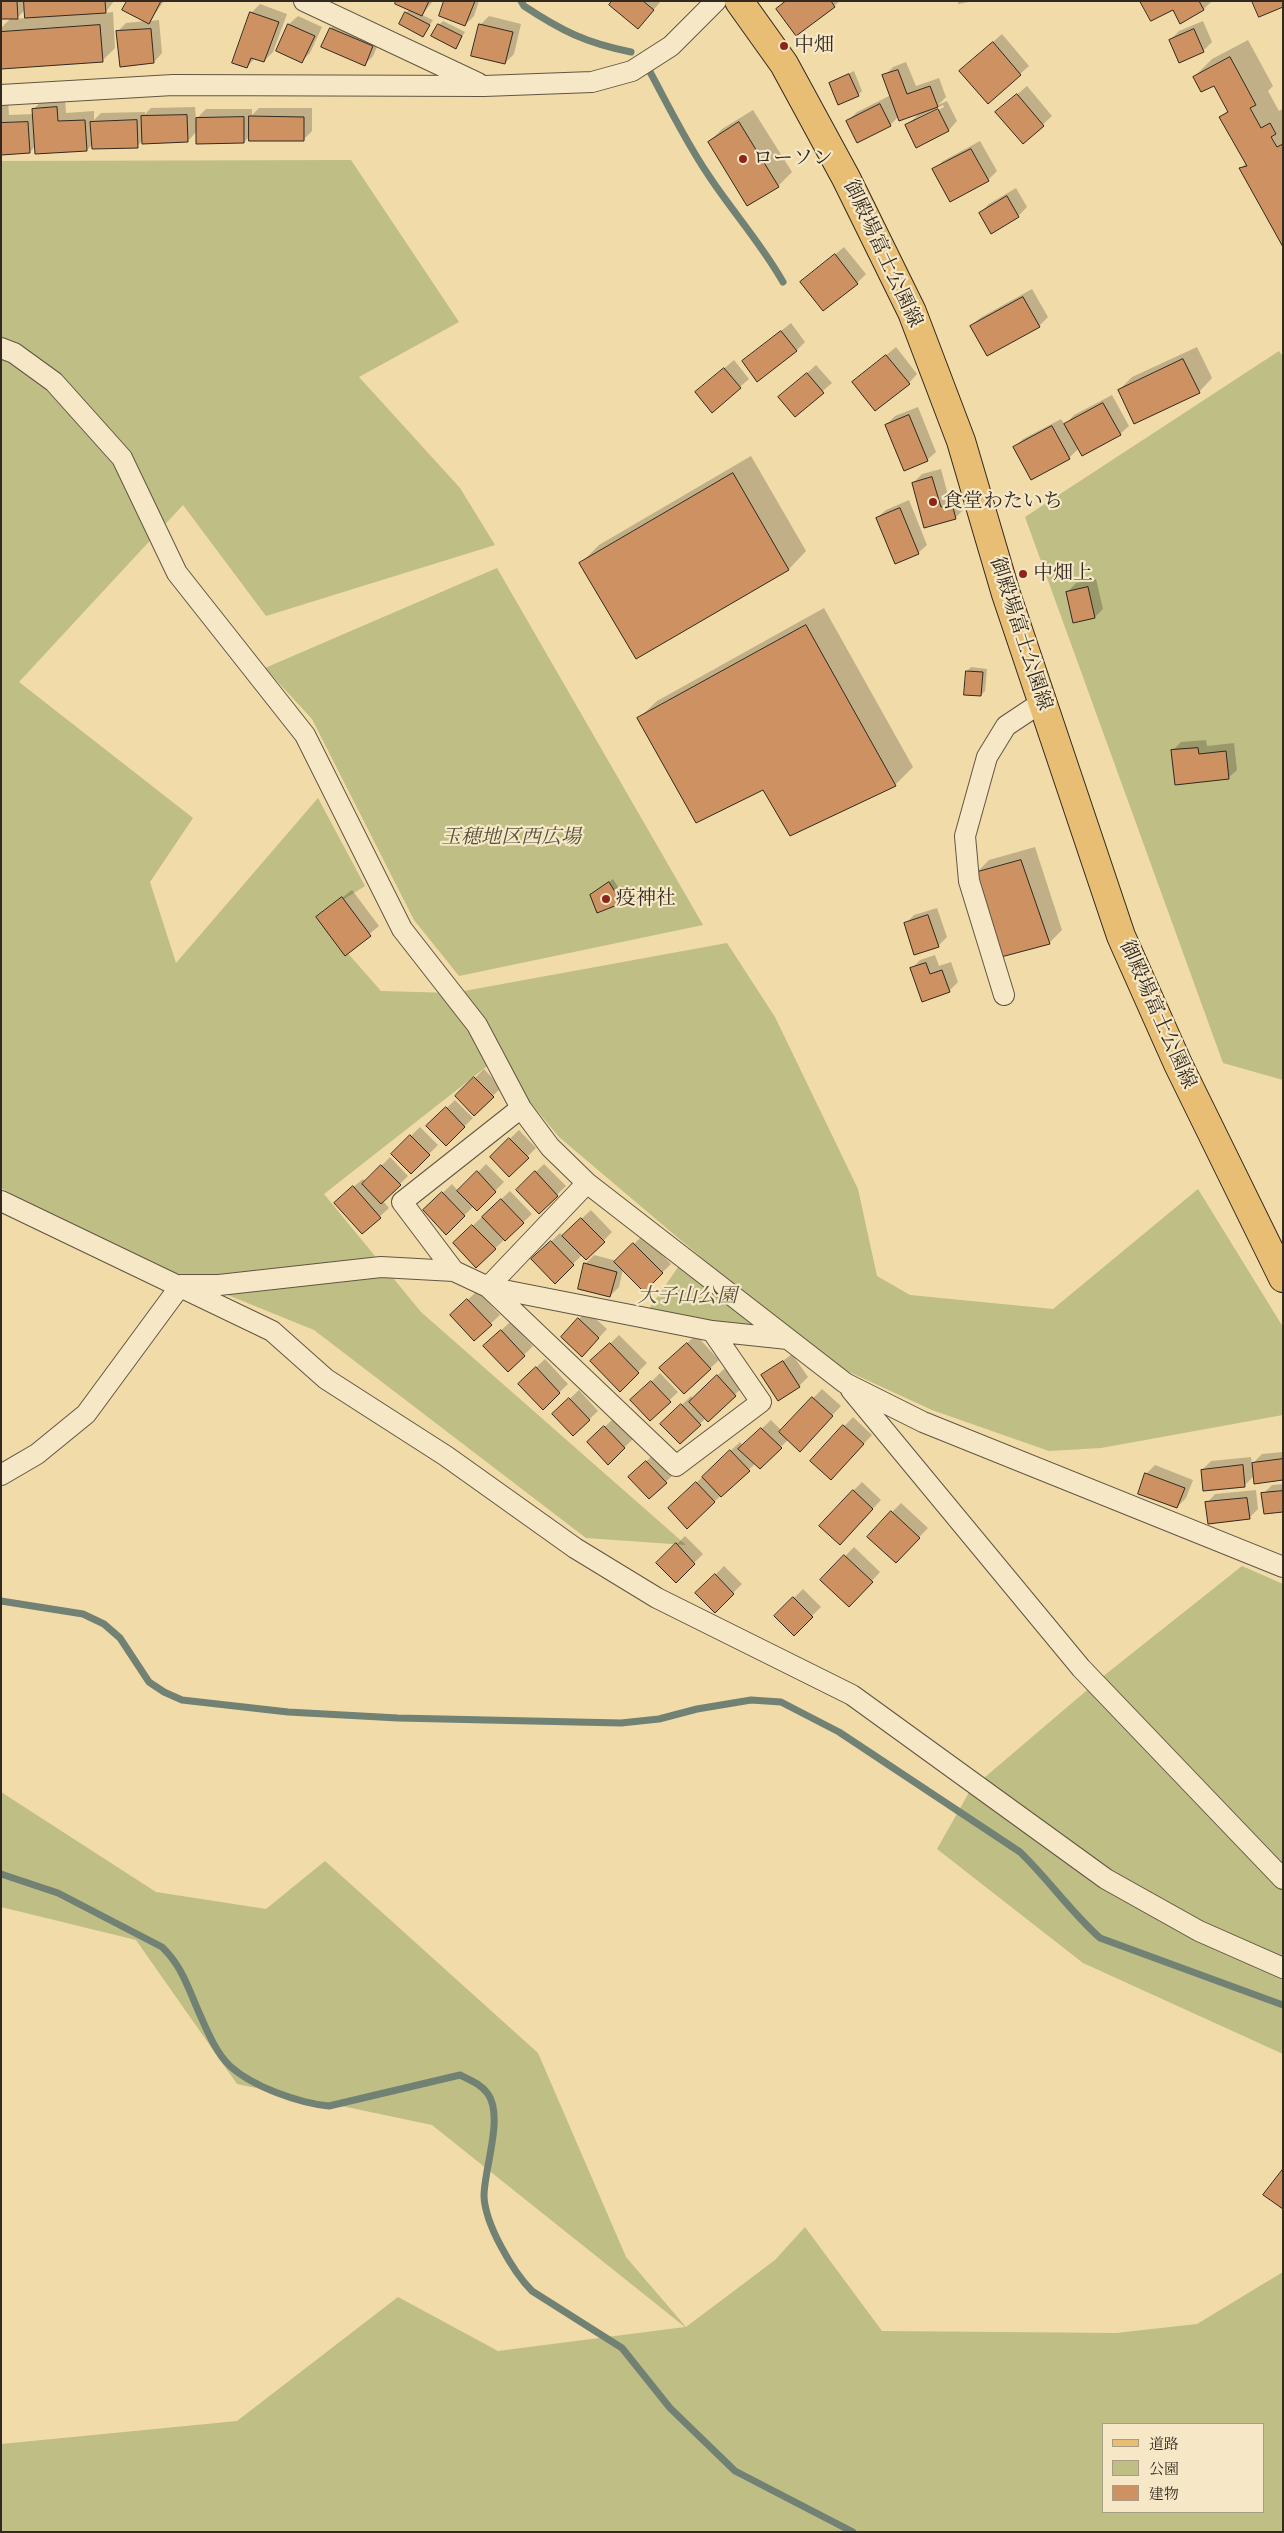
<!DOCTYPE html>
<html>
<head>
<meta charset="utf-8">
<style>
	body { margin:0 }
	#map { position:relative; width:1284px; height:2533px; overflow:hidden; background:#f1dba9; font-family:"Libre Bodoni","Noto Serif JP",serif }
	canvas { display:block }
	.frame { position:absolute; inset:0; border:2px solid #322920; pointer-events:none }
	.legend { position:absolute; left:1102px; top:2423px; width:162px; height:90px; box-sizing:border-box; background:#f6e8c7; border:1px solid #a89c84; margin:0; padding:6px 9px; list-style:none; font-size:15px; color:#322920 }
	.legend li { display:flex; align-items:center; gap:10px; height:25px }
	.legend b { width:25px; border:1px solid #a89c84 }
</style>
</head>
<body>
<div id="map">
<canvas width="1284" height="2533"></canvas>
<div class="frame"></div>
<ul class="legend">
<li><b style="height:6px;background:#e8be74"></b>道路</li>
<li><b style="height:14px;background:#bebe85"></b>公園</li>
<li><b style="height:14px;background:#ce9161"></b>建物</li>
</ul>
</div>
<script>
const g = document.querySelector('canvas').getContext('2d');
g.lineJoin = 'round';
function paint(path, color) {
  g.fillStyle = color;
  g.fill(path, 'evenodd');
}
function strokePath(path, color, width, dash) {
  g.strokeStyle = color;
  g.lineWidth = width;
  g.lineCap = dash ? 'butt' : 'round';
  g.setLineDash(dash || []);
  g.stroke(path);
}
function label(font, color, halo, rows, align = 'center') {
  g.font = font + ' "Libre Bodoni","Noto Serif JP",serif';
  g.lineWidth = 4.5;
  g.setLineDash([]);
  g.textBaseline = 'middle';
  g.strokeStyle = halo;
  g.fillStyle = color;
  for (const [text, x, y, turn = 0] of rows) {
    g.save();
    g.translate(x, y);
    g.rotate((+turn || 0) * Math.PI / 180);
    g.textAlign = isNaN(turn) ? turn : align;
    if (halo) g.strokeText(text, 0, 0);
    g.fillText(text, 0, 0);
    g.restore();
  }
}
paint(new Path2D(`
	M351,160L459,322L359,377L460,488L495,545L266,616L183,505L19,682L193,818L150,882L176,963L318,798L365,886L316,917L381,991L453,993L727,943L775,1017L858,1189L877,1276L910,1295L1053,1309L1198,1189L1283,1327V1415L1101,1448L1049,1451L932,1410L821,1359L559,1137L495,1060L324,1194L421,1312L686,1545L586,1538L314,1330L107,1246L1,1188V161Z
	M1279,351L1283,357V1080L1223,1063L1025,517Z
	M497,568L703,925L459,976L414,920L312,719L265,668Z
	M681,1263L773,1333L646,1313Z
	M1242,1566L1283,1584V2054L1083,1963L937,1849L971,1789L1106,1674Z
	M1,1792L156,1892L266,1909L325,1861L538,2053L626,2257L686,2327L775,2260L805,2227L882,2331L1116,2333L1197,2324L1283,2272V2532H1V2444L237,2421L398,2297L498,2351L685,2327L432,2125L237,2084L136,1940L1,1907ZM1263,2424V2512H1103V2424Z`), '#bebe85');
paint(new Path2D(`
	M1,1H114L105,13L113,12L115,48L102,61L1,68V28L11,18ZM26,9V18L16,19Z
	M128,1H164L150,21L159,20L162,53L154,62L117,32L126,23L146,21Z
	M397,1H433L422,15L433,20L423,35L406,13L410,9Z
	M446,1H479L474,16L465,25Z
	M613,1H661L646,19Z
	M785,1H840L834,6L778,9Z
	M958,1H974L958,4Z
	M1142,1H1212L1204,9L1181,22L1173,8Z
	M260,4L287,14L273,52L264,61L255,58L247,67L251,13Z
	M298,16L322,27L310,53L302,61L277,50L289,24Z
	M489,16L521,24L514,54L505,63L480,25Z
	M340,20L381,38L373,56L364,65L323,47L331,28Z
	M443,21L465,32L456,47L439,25Z
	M1203,21L1212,42L1204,50L1180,61L1170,40L1179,31Z
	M1002,34L1029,66L1020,74L970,62Z
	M1248,40L1273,86L1268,91L1279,111L1283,109V244L1241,168L1246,163L1221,118L1228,110L1214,84L1194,77L1212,59Z
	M906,62L916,86L939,78L946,97L938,105L947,101L957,121L949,130L916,146L906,126L921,112L899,116L890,125L848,121L857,112L891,95L884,76L893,67ZM943,105L944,107L915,122V119Z
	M854,71L862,91L858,95L830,83Z
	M1027,86L1052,116L1023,143L1006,104Z
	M65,99L66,113L94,111V120L101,113L145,112V114L151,108L195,107L196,119L206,109H252V115L259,108H312V131L303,140L251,135L244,142L197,131L188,141L143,140L137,146L93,144L87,150L36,145L30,152L1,153V101H8L9,115L34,114V109L42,100Z
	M753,110L792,172L778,186L748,204L709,142L722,129Z
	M980,141L997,171L988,180L934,170L943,161Z
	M1016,188L1027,207L1018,216L980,213L989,204Z
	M844,247L866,274L857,283L802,282Z
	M1032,289L1048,317L1039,326H971L980,318Z
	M791,323L805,342L796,351L743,361Z
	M896,347L917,374L909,383L854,382Z
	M1197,347L1212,378L1199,392L1119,390L1132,377Z
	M734,360L749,379L712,411L706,384Z
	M816,365L832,383L795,415L780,397Z
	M1112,395L1129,426L1120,434L1079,448L1069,458L1015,447L1023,439L1061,419L1065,425L1074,415Z
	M918,407L936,452L927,460L886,425L895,416Z
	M751,456L806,551L789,569L637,658L581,563L599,545Z
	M941,469L949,499L960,496L964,509L955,518L925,526L913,483L922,474Z
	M909,500L927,545L918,553L877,518L886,510Z
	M1096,579L1103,609L1095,617L1067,592L1076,583Z
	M824,608L913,767L895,785L763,789L639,718L657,701Z
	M971,667L987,669L985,691L981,695L967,671Z
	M1206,740L1207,746L1234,743L1237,770L1228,778L1172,751L1181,742Z
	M1035,847L1062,930L1049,943L976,873L989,860Z
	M613,879L625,898L622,902L598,911L592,895Z
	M352,890L379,926L345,954L317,917Z
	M937,908L947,937L938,946L905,924L914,915Z
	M935,955L939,966L951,962L958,982L949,991L911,969L920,960Z
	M484,1069L501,1088L474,1114L457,1096Z
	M455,1100L473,1118L446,1144L428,1126Z
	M420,1127L438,1145L411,1172L393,1154Z
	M519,1130L536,1148L509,1175L491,1157Z
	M390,1157L408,1176L383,1201L389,1208L362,1233L345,1194L363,1179L366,1182Z
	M486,1164L504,1182L477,1209L474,1206L446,1233L425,1210L452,1184L459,1192Z
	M544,1164L566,1186L539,1212L517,1190Z
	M510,1191L532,1214L476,1266L454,1243Z
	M591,1210L612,1232L586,1259L582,1255L555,1282L533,1259L560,1233L563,1236Z
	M643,1235L671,1264L644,1290L623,1269L619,1287L610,1296L585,1264L594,1255L617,1261Z
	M477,1291L500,1315L474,1339L452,1315Z
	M587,1311L607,1329L591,1346L579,1319Z
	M510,1322L533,1346L508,1371L493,1338Z
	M619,1335L647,1363L620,1390L592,1361Z
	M696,1335L719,1360L684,1393L670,1359Z
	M792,1354L808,1377L799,1386L763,1376Z
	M545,1359L568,1384L543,1408L528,1375Z
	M726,1367L744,1386L708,1420L706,1418L680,1443L671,1415L691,1396L693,1399Z
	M660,1373L678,1392L650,1419L641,1392Z
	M822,1389L841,1406L808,1441L788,1440L760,1467L756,1463L687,1527L669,1508L740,1442L743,1446L771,1420L782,1431Z
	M579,1390L598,1411L573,1435L554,1414Z
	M853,1417L872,1435L839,1470L812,1461Z
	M614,1418L633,1439L608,1463L589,1442Z
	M1283,1452V1479L1254,1476L1245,1485L1202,1470L1211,1461L1251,1457L1252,1464L1262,1454Z
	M655,1453L674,1474L649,1498L630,1477Z
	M1155,1465L1193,1480L1186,1498L1177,1507L1146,1474Z
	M862,1482L881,1500L848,1535L853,1491Z
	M1283,1484V1511L1263,1494L1272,1485Z
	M1256,1490L1258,1509L1249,1518L1207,1503L1215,1494Z
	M901,1503L928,1528L896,1561L892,1512Z
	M685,1536L703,1554L676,1581L658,1563Z
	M854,1547L880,1572L857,1597L822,1580Z
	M724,1566L742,1584L715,1611L697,1593Z
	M803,1589L821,1607L794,1634L776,1616Z`), '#0003');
strokePath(new Path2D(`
	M521,1L524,6C562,31 586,43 631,52
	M649,70C668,105 685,140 707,173C731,210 761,243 783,282
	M1,1601L83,1614L104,1624L120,1638L149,1682L164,1692L182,1700L288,1712L398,1718L621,1723L659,1719L697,1709L751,1700L781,1702L839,1732L1020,1852C1048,1879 1070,1911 1100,1938L1283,2005
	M1,1874L58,1893L162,1947C183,1967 189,1991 201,2017C208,2033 217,2054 230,2066C253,2087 299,2103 329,2106L460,2075C470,2080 481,2084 488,2094C504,2117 484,2169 484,2196C485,2224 513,2272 532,2291L622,2348L670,2408L735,2471L853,2532`), '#718173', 7);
const building = new Path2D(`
	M1,1H17L18,19H1Z
	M24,1H105L106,13L25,18Z
	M127,1H161L149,24L122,10Z
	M396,1H429L422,16L395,4Z
	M444,1H475L465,26L439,16Z
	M612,1H643L654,10L638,29L609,5Z
	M786,1H831L835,7L796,36L776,9Z
	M1140,1H1199L1204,10L1180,24L1173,10L1151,21Z
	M1252,1H1283V7L1259,17Z
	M250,12L279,22L264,62L251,58L247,68L232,63Z
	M405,12L430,25L423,37L399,24Z
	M288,24L315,36L302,63L276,51Z
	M438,24L462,36L456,49L431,36Z
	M479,24L513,32L505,64L471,56Z
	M100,25L103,62L1,69V32Z
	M330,28L373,46L365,66L321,47Z
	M151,29L154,63L120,67L116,31Z
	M1194,29L1204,52L1179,63L1169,40Z
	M993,42L1021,75L988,104L959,71Z
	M1230,57L1256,105L1250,108L1261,128L1270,123L1276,134L1271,137L1277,147L1283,144V247L1239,168L1247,166L1219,117L1228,112L1214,86L1201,92L1193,77Z
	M898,70L907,94L930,86L938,107L899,121L882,75Z
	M849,74L859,96L838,105L829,83Z
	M1017,94L1044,126L1023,144L995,112Z
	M880,104L891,126L857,143L846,121Z
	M57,107L58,121L85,120L87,151L35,154L32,109Z
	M938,109L949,131L916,148L905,125Z
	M187,115L188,142L142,144L141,116Z
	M249,116L304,117V141H249Z
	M244,117V143L196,144V118Z
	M137,120L138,148L92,149L90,122Z
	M28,122L30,153L1,155V123Z
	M739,122L779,187L747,206L708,142Z
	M971,149L989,181L950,202L932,169Z
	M1007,196L1019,217L991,234L979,213Z
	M835,254L858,284L823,311L800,282Z
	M1023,297L1040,327L987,356L970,326Z
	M781,331L797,351L757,382L742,361Z
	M886,355L910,384L875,411L852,382Z
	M1183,359L1200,393L1134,424L1118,390Z
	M724,368L741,388L712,413L695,392Z
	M807,373L824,393L795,417L778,397Z
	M1103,403L1121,435L1082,456L1064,424Z
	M909,415L928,461L904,471L885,425Z
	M1052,426L1070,459L1031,480L1013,447Z
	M733,473L789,570L636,659L579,563Z
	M932,477L941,507L952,504L956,519L924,528L912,483Z
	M900,508L919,554L895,564L876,518Z
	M1088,587L1095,618L1073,623L1066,592Z
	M806,625L896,786L790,836L763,790L696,823L637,718Z
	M966,671L983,672L981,696L964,695Z
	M1198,748L1199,754L1226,751L1229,779L1175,785L1171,750Z
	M1021,860L1050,944L1001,957L974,873Z
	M609,882L622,903L597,913L590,895Z
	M342,897L371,936L345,956L316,917Z
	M928,915L939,947L914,955L904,923Z
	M926,963L930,974L942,970L950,992L922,1002L910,968Z
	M474,1077L494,1097L474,1116L455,1096Z
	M446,1107L465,1127L446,1146L426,1126Z
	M410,1135L430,1155L411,1174L391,1154Z
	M509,1138L529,1158L509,1177L490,1157Z
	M381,1165L401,1185L381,1204L362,1184Z
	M477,1171L496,1192L477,1211L457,1191Z
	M535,1171L558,1196L539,1214L516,1190Z
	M353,1186L381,1218L362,1234L334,1203Z
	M442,1192L465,1216L446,1235L423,1210Z
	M501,1199L524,1223L505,1241L482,1217Z
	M581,1218L605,1242L586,1260L562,1236Z
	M472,1225L496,1249L476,1268L453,1243Z
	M551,1241L574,1265L555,1284L531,1259Z
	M633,1243L663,1273L644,1292L614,1262Z
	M584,1263L617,1272L610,1297L578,1289Z
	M467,1299L492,1325L474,1341L450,1315Z
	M578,1318L599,1338L582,1357L561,1337Z
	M501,1330L525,1356L508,1372L483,1346Z
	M610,1343L639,1373L620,1392L590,1361Z
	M687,1343L711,1369L684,1394L659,1368Z
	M783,1361L800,1387L778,1401L761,1375Z
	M536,1367L560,1393L543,1410L518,1384Z
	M717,1375L736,1396L708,1422L689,1402Z
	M651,1381L671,1402L650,1421L630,1400Z
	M812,1397L833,1416L800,1452L779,1432Z
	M569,1398L590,1420L573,1436L552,1414Z
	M681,1404L701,1425L680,1444L660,1424Z
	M843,1425L864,1444L831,1480L810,1461Z
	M604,1426L625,1448L608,1465L587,1442Z
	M761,1428L782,1448L760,1469L738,1449Z
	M730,1450L750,1471L721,1497L702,1477Z
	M1283,1459V1480L1254,1484L1252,1463Z
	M646,1461L667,1483L649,1499L628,1477Z
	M1243,1465L1245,1487L1203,1491L1201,1470Z
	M1145,1473L1185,1488L1177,1508L1138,1494Z
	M696,1482L715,1502L687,1529L668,1508Z
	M853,1490L873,1509L840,1545L819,1526Z
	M1283,1491V1512L1264,1514L1261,1493Z
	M1247,1498L1250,1519L1208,1524L1205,1502Z
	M891,1511L920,1538L896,1563L867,1537Z
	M676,1543L695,1564L676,1583L656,1563Z
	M844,1555L873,1582L849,1607L820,1580Z
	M715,1574L734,1594L715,1613L695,1593Z
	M793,1597L813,1617L794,1636L774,1616Z
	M1283,2169V2209L1263,2195Z`);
paint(building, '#ce9161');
strokePath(building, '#322920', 1);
const street = new Path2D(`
	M304,1L478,83
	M1,95L173,85L484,86L592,82L632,71L671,46L716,1
	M1,348L14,353L54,382L122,458L177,573L305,735L402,929L477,1025L521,1108L550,1147L587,1183L845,1383L923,1422L1283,1567
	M1004,995L969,881L965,836L987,757L1006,726L1042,702
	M587,1183L488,1287L676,1466L761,1402L712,1331
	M1,1201L272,1331L326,1379L446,1456L575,1548L657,1598L852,1695L1106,1879L1199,1931L1283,1968
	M454,1271L402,1202L521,1108
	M851,1390L1081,1668L1283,1879
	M1,1475L37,1454L86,1414L181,1285H219L381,1267L454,1271L488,1287L712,1331L788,1339`);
const primary = new Path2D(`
	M739,1L784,64L846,178L912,312L961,441L1006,594L1121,936L1178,1064L1283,1278`);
strokePath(street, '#625642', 22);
strokePath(primary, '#322920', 30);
strokePath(street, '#f6e8c7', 20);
strokePath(primary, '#e8be74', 28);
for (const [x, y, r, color] of [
	[784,46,5,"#8f2418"],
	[743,159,5,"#8f2418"],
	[933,502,5,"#8f2418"],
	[1023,574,5,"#8f2418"],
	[606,899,5,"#8f2418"]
]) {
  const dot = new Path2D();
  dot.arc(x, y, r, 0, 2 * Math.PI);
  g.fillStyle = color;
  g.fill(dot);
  strokePath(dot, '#f6e8c7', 2);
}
label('20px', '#322920', '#f6e8c7', [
	["中畑",794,46],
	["ローソン",753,159],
	["食堂わたいち",943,502],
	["中畑上",1033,574],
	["疫神社",616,899]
], 'left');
label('20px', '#322920', '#f6e8c7', [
	["御殿場富士公園線",882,254,65],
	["御殿場富士公園線",1020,634,72],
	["御殿場富士公園線",1157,1015,66]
]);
label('italic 20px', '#554e39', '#f6e8c7', [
	["玉穂地区西広場",511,838],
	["大子山公園",687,1297]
]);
</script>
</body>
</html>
